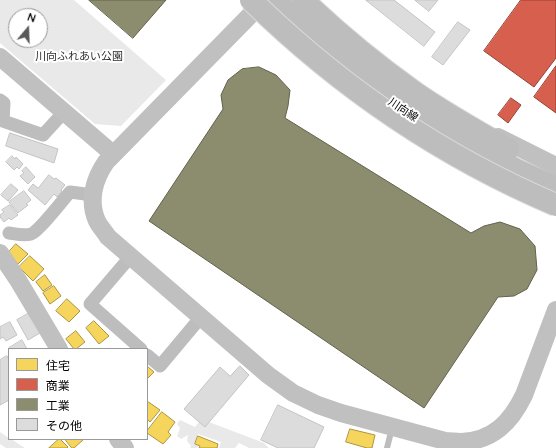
<!DOCTYPE html>
<html>
<head>
<meta charset="utf-8">
<style>
	body { margin:0 }
	#map { position:relative; width:556px; height:448px; overflow:hidden; background:#fff; font-family:Quicksand,"Noto Sans JP",sans-serif }
	canvas { display:block }
	.legend { position:absolute; left:8px; top:348px; width:140px; height:92px; box-sizing:border-box; background:#fff; border:1px solid #999; margin:0; padding:5px 7px; list-style:none; font-size:12px; color:#000 }
	.legend li { display:flex; align-items:center; gap:8px; height:20px }
	.legend b { width:20px; border:1px solid #999 }
	.north { position:absolute; left:8px; top:8px; width:40px; height:40px; box-sizing:border-box; background:#fff; border:1px solid #999; border-radius:50%; rotate:19deg; font-size:11px; font-weight:700; line-height:16px; text-align:center; color:#000 }
	.north::after { content:''; display:block; margin:auto; width:14px; height:18px; background:#595959; clip-path:polygon(50% 0,100% 100%,50% 72%,0 100%) }
</style>
</head>
<body>
<div id="map">
<canvas width="556" height="448"></canvas>
<ul class="legend">
<li><b style="height:11px;background:#f6d55c"></b>住宅</li>
<li><b style="height:11px;background:#d6604d"></b>商業</li>
<li><b style="height:11px;background:#8c8c6e"></b>工業</li>
<li><b style="height:11px;background:#dcdcdc"></b>その他</li>
</ul>
<div class="north">N</div>
</div>
<script>
const g = document.querySelector('canvas').getContext('2d');
g.lineJoin = 'round';
function paint(path, color) {
  g.fillStyle = color;
  g.fill(path, 'evenodd');
}
function strokePath(path, color, width, dash) {
  g.strokeStyle = color;
  g.lineWidth = width;
  g.lineCap = dash ? 'butt' : 'round';
  g.setLineDash(dash || []);
  g.stroke(path);
}
function label(font, color, halo, rows, align = 'center') {
  g.font = font + ' Quicksand,"Noto Sans JP",sans-serif';
  g.lineWidth = 4;
  g.setLineDash([]);
  g.textBaseline = 'middle';
  g.strokeStyle = halo;
  g.fillStyle = color;
  for (const [text, x, y, turn = 0] of rows) {
    g.save();
    g.translate(x, y);
    g.rotate((+turn || 0) * Math.PI / 180);
    g.textAlign = isNaN(turn) ? turn : align;
    if (halo) g.strokeText(text, 0, 0);
    g.fillText(text, 0, 0);
    g.restore();
  }
}
paint(new Path2D(`
	M0,0H74L166,80L121,126L95,124L0,43ZM16,16H40V40H16Z
	M201,419L264,443L269,448H249L239,443L235,448H219L221,442L198,434L194,444L198,446L197,448H190L191,446L187,441L188,435L181,439L177,436L180,428L177,424L180,420L195,427Z
	M0,432L9,438V439H11L25,448H6L0,444Z`), '#e9e9e9');
const homes = new Path2D(`
	M16,244L28,254L18,264L8,253Z
	M30,256L44,269L33,281L19,267Z
	M45,275L52,285L43,291L36,282Z
	M54,286L61,296L50,304L43,293Z
	M67,299L80,311L69,322L56,311Z
	M94,321L109,336L99,344L86,328Z
	M76,331L85,342L76,349H74L66,339Z
	M147,366L154,372L147,379Z
	M147,401L160,410L150,422L147,419Z
	M162,412L175,422L168,432L171,435L163,444L147,433V431Z
	M350,429L375,435L372,448H367L346,442Z
	M198,436L218,444L217,448H199L200,446L195,444Z
	M59,439H60L68,447L67,448H49Z
	M65,439H84L74,448H72Z`);
paint(homes, '#f6d55c');
strokePath(homes, '#ac9540', 1);
const shops = new Path2D(`
	M521,0H556V58L534,87L484,51Z
	M556,66V113L534,97Z
	M511,98L521,105L508,123L498,115Z`);
paint(shops, '#d6604d');
strokePath(shops, '#964336', 1);
const industry = new Path2D(`
	M89,0H166L133,38Z
	M259,67L276,75L290,90L288,106L285,118L471,233L484,226L500,222L520,229L535,246L537,270L527,289L514,296L498,297L424,408L149,221L223,109L221,95L228,80L242,69Z`);
paint(industry, '#8c8c6e');
strokePath(industry, '#62624d', 1);
const building = new Path2D(`
	M366,0H394L435,32L424,46Z
	M415,0H438L429,11Z
	M458,22L470,30L443,65L432,57Z
	M10,133L58,149L54,163L6,146Z
	M12,156L15,159L16,157L23,164L19,169L17,167L14,170L6,162Z
	M26,167L35,177L28,184L20,176L24,173L22,171Z
	M49,175L54,179L56,178L65,185L61,190L62,191L57,197L54,194L45,205L28,190L33,184L38,188Z
	M11,184L18,190L8,201L1,195Z
	M24,191L31,200L26,204L28,205L18,213L9,202Z
	M10,205L18,215L11,220L9,218L4,222L0,217V215L4,212L2,210Z
	M31,312L40,333L28,340L17,320Z
	M10,322L17,335L6,341L3,337L0,339V327Z
	M22,340L27,349H9V348Z
	M7,356L9,360V400L0,405V360Z
	M240,366L249,375L205,427L184,409L220,367L230,376Z
	M278,405L324,427L314,448H278L261,440Z`);
paint(building, '#dcdcdc');
strokePath(building, '#c4c4c4', 1);
const highway = new Path2D(`
	M275,0C357,78 451,145 556,187
	M303,0C337,33 375,64 414,92C444,113 476,131 508,149`);
strokePath(highway, '#dbdbdb', 24);
strokePath(new Path2D(`
	M387,448L392,428`), '#bdbdbd', 6);
strokePath(new Path2D(`
	M0,100L4,103L3,121L43,135L64,112
	M9,233C16,234 24,236 31,234C39,231 62,201 70,192L93,195
	M131,256L90,304L141,349
	M147,355L160,366L201,317`), '#bdbdbd', 13);
strokePath(new Path2D(`
	M265,0L106,162C94,179 88,201 97,221C100,227 105,232 108,237L268,375L293,393L318,405L341,413L445,441C450,441 456,442 461,442C493,441 511,422 524,395L556,310
	M0,57L113,154
	M498,137L556,166
	M0,253L18,280L59,349
	M118,439L125,448`), '#c0c0c0', 18);
strokePath(highway, '#bdbdbd', 22);
const highwayBridge = new Path2D(`
	M251,0C339,86 443,157 556,205`);
strokePath(highwayBridge, '#dbdbdb', 24, []);
strokePath(highwayBridge, '#bdbdbd', 22);
label('11px', '#2e2e2e', '#fff', [
	["川向ふれあい公園",79,57]
]);
label('11px', '#000', '#fff', [
	["川向線",403,110,34]
]);
</script>
</body>
</html>
